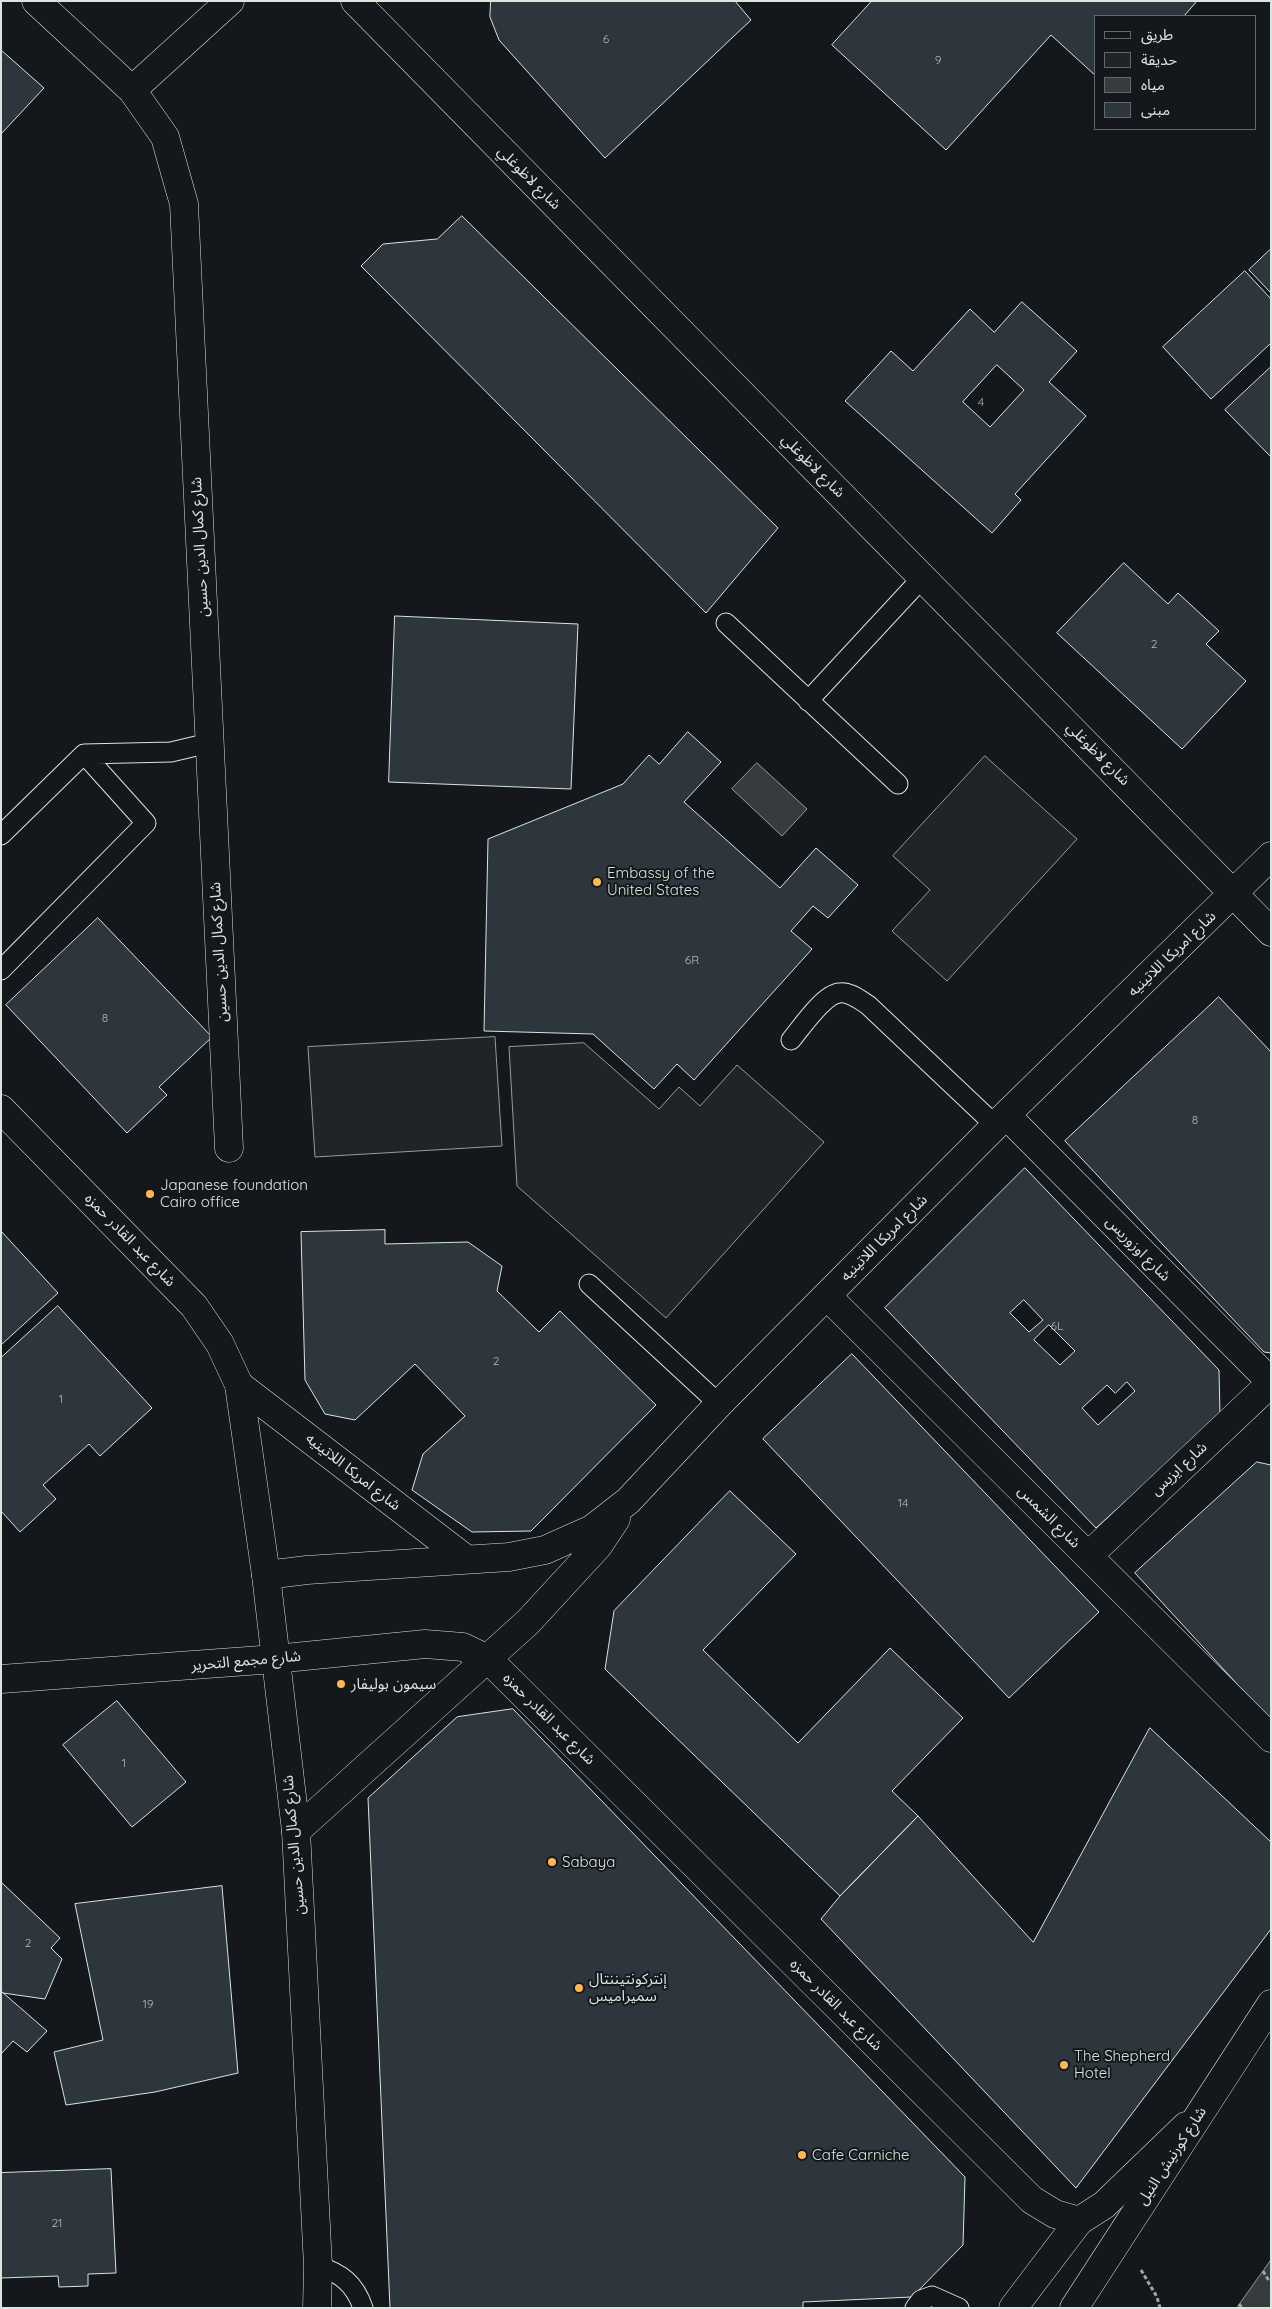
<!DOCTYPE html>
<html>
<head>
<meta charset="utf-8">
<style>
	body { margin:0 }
	#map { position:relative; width:1272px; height:2309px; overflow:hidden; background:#14181c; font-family:Quicksand,"Noto Sans Arabic",sans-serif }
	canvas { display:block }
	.frame { position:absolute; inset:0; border:2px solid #d8e6dc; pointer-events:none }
	.legend { position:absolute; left:1094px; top:15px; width:162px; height:115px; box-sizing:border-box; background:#14181c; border:1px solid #626a69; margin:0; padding:6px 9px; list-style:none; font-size:15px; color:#d8e6dc }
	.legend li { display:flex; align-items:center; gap:10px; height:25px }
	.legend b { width:25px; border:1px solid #626a69 }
</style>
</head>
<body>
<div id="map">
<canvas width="1272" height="2309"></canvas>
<div class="frame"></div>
<ul class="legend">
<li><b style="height:6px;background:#14181c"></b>طريق</li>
<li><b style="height:14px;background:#202428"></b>حديقة</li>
<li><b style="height:14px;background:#363b3e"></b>مياه</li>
<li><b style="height:14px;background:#2c363c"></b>مبنى</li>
</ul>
</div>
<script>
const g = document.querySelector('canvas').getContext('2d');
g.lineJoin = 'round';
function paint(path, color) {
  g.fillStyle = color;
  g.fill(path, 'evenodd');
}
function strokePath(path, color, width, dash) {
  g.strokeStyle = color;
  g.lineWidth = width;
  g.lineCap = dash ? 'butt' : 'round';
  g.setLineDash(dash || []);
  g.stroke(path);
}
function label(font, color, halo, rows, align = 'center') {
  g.font = font + ' Quicksand,"Noto Sans Arabic",sans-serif';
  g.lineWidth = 4;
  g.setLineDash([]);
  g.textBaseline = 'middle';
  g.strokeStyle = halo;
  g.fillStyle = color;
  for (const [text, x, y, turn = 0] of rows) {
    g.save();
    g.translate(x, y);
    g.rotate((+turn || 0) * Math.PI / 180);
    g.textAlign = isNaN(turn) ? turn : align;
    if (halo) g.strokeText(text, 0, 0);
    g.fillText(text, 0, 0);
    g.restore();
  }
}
const green = new Path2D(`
	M985,756L1077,839L947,981L892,931L930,890L893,856Z
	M495,1037L502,1146L315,1157L308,1047Z
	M584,1043L659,1109L679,1087L700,1106L737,1065L824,1142L666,1318L517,1186L509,1047Z`);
paint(green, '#202428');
strokePath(green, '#939e99', 1);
const water = new Path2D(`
	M757,763L807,809L782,836L732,789Z
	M1271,2260V2308H1237Z`);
paint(water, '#363b3e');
strokePath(water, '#939e99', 1);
const building = new Path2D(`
	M491,1H735L751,20L605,158L499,40L490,17Z
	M872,1H1197L1184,16H1096V76L1051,35L946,150L832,45Z
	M1,50L44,88L1,134Z
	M462,216L778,528L706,613L361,266L383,244L437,239Z
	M1271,249V293L1249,270Z
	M1245,271L1271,299V343L1211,399L1163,347Z
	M1022,302L1077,351L1049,382L1086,416L1015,494L1021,500L992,533L845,401L891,351L913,371L970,309L994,332ZM997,365L1024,390L990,427L963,402Z
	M1271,367V457L1225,410Z
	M1124,563L1168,604L1178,593L1219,631L1206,644L1246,681L1182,749L1057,633Z
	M395,616L578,624L571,789L389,782Z
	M688,732L721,762L684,802L780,888L816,848L858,885L828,918L813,906L791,931L812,949L694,1080L677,1064L654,1089L593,1034L484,1031L488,839L623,784L649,755L659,764Z
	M98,918L212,1037L159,1087L167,1095L127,1133L6,1005Z
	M1219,997L1271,1052V1353L1264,1352L1065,1141Z
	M1025,1168L1219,1370L1220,1415L1096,1528L885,1308ZM1024,1300L1043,1320L1029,1332L1010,1313ZM1049,1325L1075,1351L1060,1365L1034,1340ZM1127,1382L1135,1391L1098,1425L1082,1408L1107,1385L1115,1393Z
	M385,1230V1244L468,1242L502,1266L497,1291L539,1332L560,1311L656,1405L531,1531L472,1532L412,1490L423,1454L465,1416L415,1364L355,1420L325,1414L305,1380L301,1232Z
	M1,1231L58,1293L1,1345Z
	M58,1306L152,1408L100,1456L89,1444L43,1485L56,1499L20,1532L1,1511V1358Z
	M852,1354L1099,1612L1009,1698L763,1439Z
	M1257,1462L1271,1465V1721L1135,1573Z
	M730,1491L796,1554L703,1650L798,1743L890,1648L963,1718L892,1791L918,1816L840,1896L605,1669L614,1611Z
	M117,1701L186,1782L132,1827L63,1745Z
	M513,1709L965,2177L963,2245L912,2297L803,2302V2308H390L368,1798L457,1717Z
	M1150,1728L1271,1842V1929L1076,2188L821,1919L840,1896L918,1816L1033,1942Z
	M1,1882L60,1938L51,1948L62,1959L45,1999L3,1993L1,1991Z
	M222,1886L238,2073L155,2092L66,2105L54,2052L103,2040L75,1904Z
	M1,1991L47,2031L27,2052L13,2041L1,2054Z
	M111,2169L116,2273L88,2274V2286L59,2287L58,2276L1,2278V2173Z`);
paint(building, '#2c363c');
strokePath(building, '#d8e6dc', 1);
const service = new Path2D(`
	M726,623L898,784
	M808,701L923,577
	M84,754L171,752L209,743
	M1,835L84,754L146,823L1,970
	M791,1040C801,1028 823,995 839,993C849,991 860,1000 868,1005L996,1126
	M589,1284L719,1404
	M318,2266C341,2273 355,2284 363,2308
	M915,2308L921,2300L932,2296L959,2308`);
const minor = new Path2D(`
	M36,1L132,90L165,137L184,204L229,1148
	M355,1L1271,932
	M132,90L230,1
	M1006,1115L1271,1382
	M827,1296L1271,1738
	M239,1385L466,1559
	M1088,1556L1271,1383
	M266,1575L307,1570L509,1557L545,1550L592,1529L628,1501L719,1404L1006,1115L1271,856
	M296,1831L528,1622L598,1546L616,1519`);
const tertiary = new Path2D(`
	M1,1679L275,1659L425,1644L463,1647L488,1659L1032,2200L1055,2214L1079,2221L1104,2205L1186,2126`);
const primary = new Path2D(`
	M1013,2308L1079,2221`);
const trunk = new Path2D(`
	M1,1109L194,1306L220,1344L239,1385L266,1575L296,1831L318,2266L317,2308
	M1074,2308L1271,2004`);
strokePath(service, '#d8e6dc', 21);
strokePath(minor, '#d8e6dc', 29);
strokePath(tertiary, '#d8e6dc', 29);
strokePath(primary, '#d8e6dc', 29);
strokePath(trunk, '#d8e6dc', 29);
strokePath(new Path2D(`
	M1141,2270L1157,2297L1160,2308
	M1263,2271L1269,2281
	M1239,2304L1242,2308`), '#9da8a2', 3, [4, 2.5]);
strokePath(service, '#14181c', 19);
strokePath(minor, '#14181c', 28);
strokePath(tertiary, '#14181c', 28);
strokePath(primary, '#14181c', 28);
strokePath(trunk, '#14181c', 28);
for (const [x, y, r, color] of [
	[597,882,5,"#ffb74d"],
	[150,1194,5,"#ffb74d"],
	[341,1684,5,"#ffb74d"],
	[552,1862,5,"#ffb74d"],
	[579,1988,5,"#ffb74d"],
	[1064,2065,5,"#ffb74d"],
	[802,2155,5,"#ffb74d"]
]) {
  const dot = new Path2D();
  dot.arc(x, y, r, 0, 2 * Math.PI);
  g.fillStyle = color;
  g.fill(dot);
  strokePath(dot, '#14181c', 2);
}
label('12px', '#adbab4', null, [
	["6",606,39],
	["9",938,60],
	["4",981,402],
	["2",1154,644],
	["6R",692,960],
	["8",105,1018],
	["8",1195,1120],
	["6L",1057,1326],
	["2",496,1361],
	["1",61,1399],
	["14",903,1503],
	["1",124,1763],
	["2",28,1943],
	["19",148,2004],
	["21",57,2223]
]);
label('15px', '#d8e6dc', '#14181c', [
	["شارع لاظوغلي",529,178,45],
	["شارع لاظوغلي",813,466,45],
	["شارع كمال الدين حسين",200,547,-93],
	["شارع لاظوغلي",1098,754,45],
	["شارع كمال الدين حسين",219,952,-93],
	["شارع امريكا اللاتينيه",1172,954,-44],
	["شارع امريكا اللاتينيه",884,1238,-45],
	["شارع عبد القادر حمزه",130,1240,46],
	["شارع اوزوريس",1138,1249,45],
	["شارع ايزيس",1179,1469,-43],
	["شارع امريكا اللاتينيه",353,1472,38],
	["شارع الشمس",1049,1517,45],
	["شارع مجمع التحرير",246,1661,-5],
	["شارع عبد القادر حمزه",549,1719,45],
	["شارع كمال الدين حسين",294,1845,-95],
	["شارع عبد القادر حمزه",836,2005,45],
	["شارع كورنيش النيل",1172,2156,-57]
]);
label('15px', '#d8e6dc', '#14181c', [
	["Embassy of the",607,873],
	["United States",607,890],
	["Japanese foundation",160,1185],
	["Cairo office",160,1202],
	["سيمون بوليفار",351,1684],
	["Sabaya",562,1862],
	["إنتركونتيننتال",589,1979],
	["سميراميس",589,1996],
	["The Shepherd",1074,2056],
	["Hotel",1074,2073],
	["Cafe Carniche",812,2155]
], 'left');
</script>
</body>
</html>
